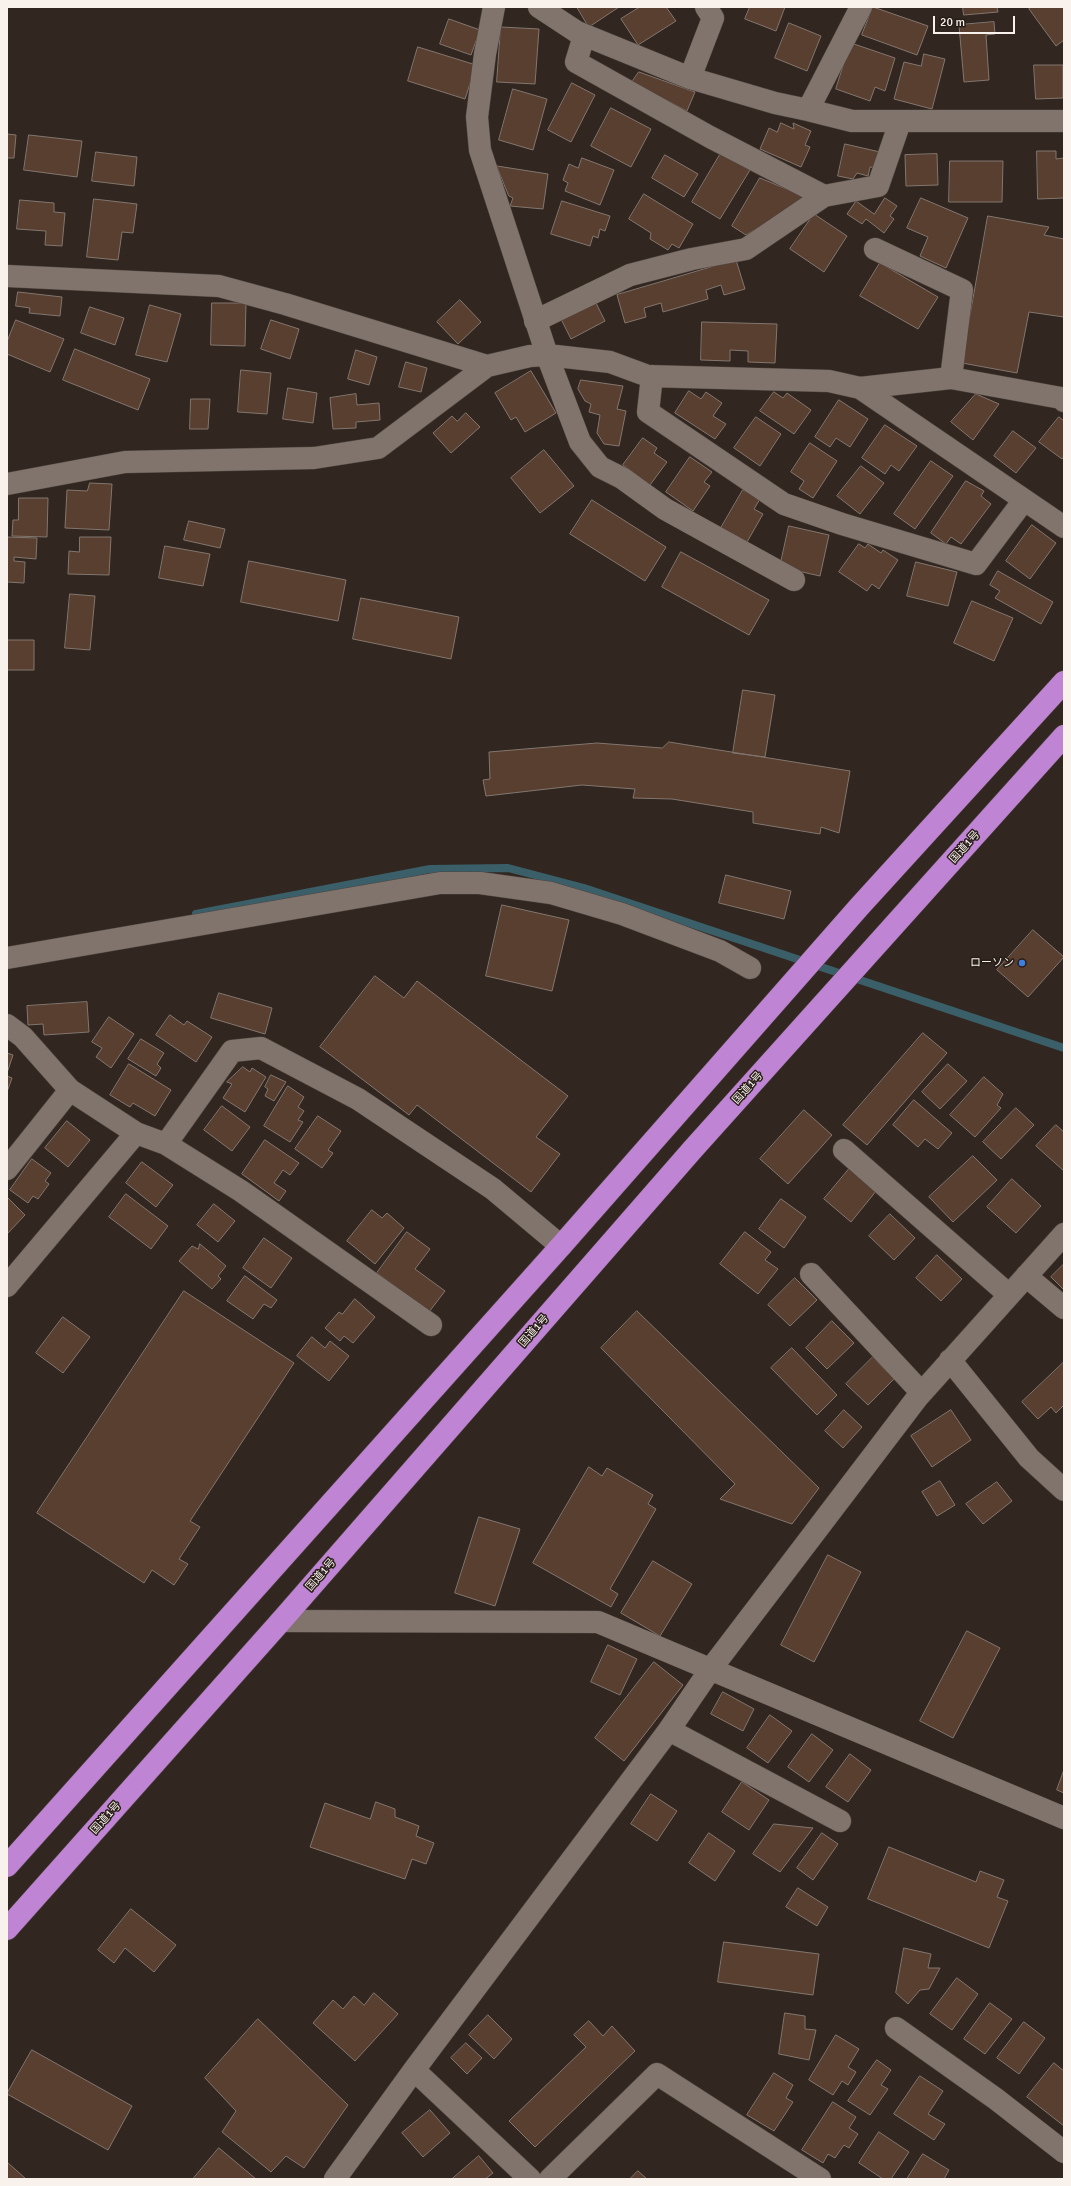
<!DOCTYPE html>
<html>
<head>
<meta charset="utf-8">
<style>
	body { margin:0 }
	#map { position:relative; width:1071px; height:2186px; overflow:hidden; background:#312720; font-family:Signika,sans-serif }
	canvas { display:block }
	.frame { position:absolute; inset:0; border:8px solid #f8f1ec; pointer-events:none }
	.scale { position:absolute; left:933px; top:16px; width:82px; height:18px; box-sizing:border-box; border:2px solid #f8f1ec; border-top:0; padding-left:5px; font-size:12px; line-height:14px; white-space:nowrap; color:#f8f1ec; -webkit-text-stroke:3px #271d17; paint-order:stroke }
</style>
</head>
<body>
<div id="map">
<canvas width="1071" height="2186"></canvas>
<div class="frame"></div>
<div class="scale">20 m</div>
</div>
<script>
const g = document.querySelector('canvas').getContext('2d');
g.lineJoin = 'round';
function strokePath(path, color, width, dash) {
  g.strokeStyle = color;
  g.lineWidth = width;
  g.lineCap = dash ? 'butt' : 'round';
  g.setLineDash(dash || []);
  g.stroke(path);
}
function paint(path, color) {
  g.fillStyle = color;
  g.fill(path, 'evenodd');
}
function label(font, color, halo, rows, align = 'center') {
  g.font = font + ' Signika,"Noto Sans JP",sans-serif';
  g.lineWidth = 3;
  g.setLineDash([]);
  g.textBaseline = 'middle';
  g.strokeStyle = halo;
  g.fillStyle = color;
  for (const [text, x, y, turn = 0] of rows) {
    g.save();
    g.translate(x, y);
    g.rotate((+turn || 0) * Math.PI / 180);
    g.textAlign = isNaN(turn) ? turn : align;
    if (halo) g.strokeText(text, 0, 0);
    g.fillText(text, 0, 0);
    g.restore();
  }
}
strokePath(new Path2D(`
	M196,914L430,869L508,868L584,888L1064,1048`), '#3b5f68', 8);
const building = new Path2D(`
	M577,7H619L589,27Z
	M640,7H666L676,21L638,45L621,19Z
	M750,7H785L776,31L745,19Z
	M873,7L928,26L917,55L862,35Z
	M963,7H997L998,12L964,15Z
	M1032,7H1064V40L1056,46L1029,9Z
	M449,19L480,30L471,55L440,44Z
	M994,22L995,34L986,35L989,80L964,82L959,25Z
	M789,23L821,36L807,71L775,58Z
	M501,27L539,29L535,84L497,82Z
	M851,43L895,58L885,91L875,87L870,101L836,89Z
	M418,47L476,65L465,99L408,81Z
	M924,54L945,59L932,109L894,99L904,62L921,66Z
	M1034,65H1063V98L1036,99Z
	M639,72L695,92L687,111L632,82Z
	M572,83L595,95L571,142L548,130Z
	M513,89L547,99L533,150L499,140Z
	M611,108L651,129L631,167L591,146Z
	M781,123L794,129L793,123L811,131L805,145L810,147L801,167L760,149L769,128L777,132Z
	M7,134L16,135L14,158H7Z
	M29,135L82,141L77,177L24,170Z
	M845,144L880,152L877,168L870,167L868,176L857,173L853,179L838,176Z
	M1037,151H1056V159L1064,158V198L1038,199Z
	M96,152L137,157L134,186L92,181Z
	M721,153L750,170L720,219L692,202Z
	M937,154L938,185L906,186L905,155Z
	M665,155L698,174L684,197L652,178Z
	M582,158L614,170L600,205L565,191L568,183L563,180L569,164L578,168Z
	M950,161H1003L1002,202H949Z
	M497,166L548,174L543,209L510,206L513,198L509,196Z
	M760,178L808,198L746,235L732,226Z
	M644,194L693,224L679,248L672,244L668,250L650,239L651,233L629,219Z
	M885,198L897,206L890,216L894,219L884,233L866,219L862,224L847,214L856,201L874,214Z
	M921,198L968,218L946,268L920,256L928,237L907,228Z
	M94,199L137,204L133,233L122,232L118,260L87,257Z
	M20,200L54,203V212L65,213L62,246L45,245L46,231L17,229Z
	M562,201L610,216L605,231L600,229L598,238L593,236L590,246L551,234Z
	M814,214L847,236L824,272L790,249Z
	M988,216L1049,227L1044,235L1064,239V317L1029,312L1017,373L962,363Z
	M736,260L745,289L724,295L721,285L706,290L708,299L663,312L661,303L644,308L646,317L625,323L617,295Z
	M880,263L938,297L918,329L860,296Z
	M18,292L62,297L60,316L29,313L30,308L16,306Z
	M460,300L481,322L458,344L437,322Z
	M595,301L605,321L571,339L561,319Z
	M212,303H246L245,346L211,345Z
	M150,305L181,314L167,362L136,355Z
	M90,307L124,318L115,345L81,333Z
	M16,320L64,339L50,372L7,354V342Z
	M271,320L299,329L290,359L261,349Z
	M702,322L777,324L775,363L748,362V351L730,350V361L701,360Z
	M75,349L150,379L138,410L63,380Z
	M356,350L377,357L369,385L348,379Z
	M406,362L427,368L421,392L399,387Z
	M241,370L271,373L267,414L238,412Z
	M531,371L556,413L525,432L516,417L511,420L495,393Z
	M581,380L623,386L617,409L626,411L619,446L604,444L597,433L600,415L589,412L591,404L585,401L578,389Z
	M288,388L317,393L313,423L283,419Z
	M689,391L701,399L706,392L722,403L713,416L726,424L715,439L675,413Z
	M774,392L783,398L787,393L811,410L794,434L760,411Z
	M356,394L357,405L379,403L380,420L356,422V428L333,429L330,398Z
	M976,394L999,404L973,440L951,422Z
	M191,399H210L208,429H190Z
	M839,400L868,419L850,447L836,438L830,447L815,437Z
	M466,413L480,427L451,453L433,433L452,416L457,421Z
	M756,417L781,434L760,466L734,448Z
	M1059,417L1064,421V456L1062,459L1039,442Z
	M885,425L917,446L899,471L891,465L885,474L862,458Z
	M1013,431L1036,448L1016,473L994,456Z
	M643,438L657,448L654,453L667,462L650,485L623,465Z
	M810,443L837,461L813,498L799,489L804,481L791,472Z
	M544,450L574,486L540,513L511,478Z
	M690,457L712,472L704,482L710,486L693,511L666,492Z
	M931,461L953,476L915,529L894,514Z
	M861,466L884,483L860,514L837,496Z
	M966,481L984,491L981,496L991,504L961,544L951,537L946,544L931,533Z
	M90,483L112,484L109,530L65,528L67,490L87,491Z
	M743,490L760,499L754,509L763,514L747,542L721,528Z
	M19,498H48L47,537L12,536L13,520H18Z
	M592,500L666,547L645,581L570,534Z
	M189,521L225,529L220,548L184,540Z
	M1032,525L1056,543L1030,579L1006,561Z
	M789,526L829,535L820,576L780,567Z
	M7,537L37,538L36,559L14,557V561L25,562L24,583L7,582Z
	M80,537H111L109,575L68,574L69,551L79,552Z
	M859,544L865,548L868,544L881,553L883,550L898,560L879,589L872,584L867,591L839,572Z
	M165,546L210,554L203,586L159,578Z
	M681,552L769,600L749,635L662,587Z
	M249,561L346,580L338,621L241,602Z
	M916,562L957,572L948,606L907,596Z
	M998,571L1053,602L1041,624L995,598L1000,591L990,585Z
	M70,594L95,596L90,650L65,648Z
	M361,598L459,617L451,659L353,639Z
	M972,601L1013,618L994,661L954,643Z
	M7,640H34V670H7Z
	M743,690L775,695L765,757L733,753Z
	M669,742L850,771L839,833L821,827L820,834L753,823V812L672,799L633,798L635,789L582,785L486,796L483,780L490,779L489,752L597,743L662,748Z
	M726,875L791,891L784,919L719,903Z
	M502,905L569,920L552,991L486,976Z
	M1033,930L1064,957L1028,997L997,970Z
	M375,976L404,998L417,981L568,1096L536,1137L560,1154L531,1192L417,1105L409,1115L320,1047Z
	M219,993L272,1008L265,1034L211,1018Z
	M87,1002L89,1032L44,1035L43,1024L28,1025L27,1006Z
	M170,1015L184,1025L187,1021L212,1037L196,1062L156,1035Z
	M109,1017L134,1034L111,1068L96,1057L102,1048L92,1042Z
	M923,1033L947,1053L867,1145L843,1125Z
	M141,1039L164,1053L157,1064L161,1068L156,1076L128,1059Z
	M7,1053L13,1055L7,1073Z
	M129,1064L171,1090L155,1116L133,1103L130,1107L110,1095Z
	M948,1064L967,1081L940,1109L922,1092Z
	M243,1067L250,1072L252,1068L266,1077L245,1112L223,1098L232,1084L227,1082Z
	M271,1075L286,1082L274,1101L265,1096L268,1089L265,1087Z
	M7,1076L12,1078L7,1092Z
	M984,1077L1003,1094L997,1105L1001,1108L975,1137L950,1115Z
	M288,1086L304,1097L298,1107L304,1111L298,1120L303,1122L290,1142L264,1126Z
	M914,1100L952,1133L938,1149L925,1139L918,1147L893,1125Z
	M222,1106L250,1127L232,1151L204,1130Z
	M1016,1108L1034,1125L1001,1159L983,1142Z
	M804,1110L832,1135L788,1184L760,1159Z
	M318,1116L341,1131L328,1150L333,1153L322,1168L295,1149Z
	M67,1121L90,1140L68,1167L45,1148Z
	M1056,1125L1064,1132V1171L1036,1146Z
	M265,1140L299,1163L290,1175L283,1170L274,1183L286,1191L279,1201L242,1174Z
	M973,1156L997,1180L953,1222L929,1197Z
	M32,1159L51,1173L45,1181L49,1184L38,1199L33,1196L28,1203L10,1190Z
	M142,1162L173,1185L156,1207L126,1183Z
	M850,1168L877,1190L851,1222L824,1199Z
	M1012,1179L1041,1206L1016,1233L987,1207Z
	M126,1194L168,1226L151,1249L109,1217Z
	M7,1197L25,1215L7,1234Z
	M781,1199L806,1217L784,1248L759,1229Z
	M214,1204L235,1221L218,1242L197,1225Z
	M372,1210L382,1218L387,1213L404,1228L375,1264L347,1241Z
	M890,1214L915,1238L894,1260L869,1236Z
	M407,1232L430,1249L415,1269L445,1291L429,1312L377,1273Z
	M745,1232L771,1252L765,1260L778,1269L758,1294L720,1264Z
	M264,1238L292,1258L271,1288L243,1268Z
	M200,1244L226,1266L218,1276L221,1279L212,1289L179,1261L192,1246L198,1249Z
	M937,1255L962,1279L941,1301L916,1278Z
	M1064,1264V1290L1051,1277Z
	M245,1276L277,1300L271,1308L264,1304L253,1319L227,1301Z
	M795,1278L817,1300L790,1326L768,1305Z
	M184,1291L294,1363L190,1521L200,1527L179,1559L188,1564L174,1585L152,1570L144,1583L37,1513Z
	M355,1299L375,1317L353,1343L344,1336L340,1341L325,1328L339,1312L342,1314Z
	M637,1311L819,1488L792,1524L720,1499L735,1484L601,1348Z
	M63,1317L90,1337L63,1373L36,1353Z
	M832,1321L854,1343L827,1369L806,1348Z
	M312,1337L325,1348L330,1341L349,1356L329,1381L297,1356Z
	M792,1348L837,1395L817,1415L771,1368Z
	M873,1357L894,1379L868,1405L846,1384Z
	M1064,1362V1405L1056,1413L1051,1407L1038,1419L1022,1402Z
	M844,1410L862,1427L843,1448L825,1431Z
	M951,1410L971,1440L932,1467L911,1436Z
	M589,1467L602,1476L607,1468L653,1495L648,1504L656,1509L610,1589L618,1594L611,1607L533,1563Z
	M940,1481L955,1505L937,1516L922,1492Z
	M997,1482L1012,1501L983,1524L966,1504Z
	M479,1517L520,1529L495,1606L455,1593Z
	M828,1555L861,1572L814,1662L781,1645Z
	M653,1561L692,1584L660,1636L621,1613Z
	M967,1631L1000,1648L953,1738L920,1721Z
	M608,1645L637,1659L620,1695L591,1682Z
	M654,1662L683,1685L624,1761L595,1738Z
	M723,1692L754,1709L743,1731L711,1714Z
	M770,1715L792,1731L768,1763L747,1748Z
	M812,1734L833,1750L809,1782L788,1767Z
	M850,1754L871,1770L848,1802L826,1787Z
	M1064,1770V1793L1057,1790Z
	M742,1782L769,1800L749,1830L722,1812Z
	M651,1794L677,1811L657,1841L631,1824Z
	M376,1802L395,1809V1817L419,1826L416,1836L434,1843L426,1864L412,1859L405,1879L310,1847L325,1803L370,1819Z
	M774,1824L813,1828L780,1872L753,1854Z
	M709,1833L735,1851L715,1881L689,1863Z
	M822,1833L838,1844L813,1880L797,1868Z
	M889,1847L976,1882L980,1871L1004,1880L997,1897L1008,1901L989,1948L868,1899Z
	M798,1888L828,1907L817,1926L786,1907Z
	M131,1909L176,1945L154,1972L125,1948L114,1963L98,1950Z
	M724,1942L819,1954L813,1995L718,1982Z
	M904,1948L931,1954L928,1968H940L929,1989L920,1990L908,2004L896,1993Z
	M957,1978L978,1994L952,2030L930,2014Z
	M374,1993L398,2014L355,2061L313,2023L333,2000L343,2009L354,1996L364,2005Z
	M990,2003L1012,2019L985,2054L964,2039Z
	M785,2013L805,2016V2029L816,2030L809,2060L779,2054Z
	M488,2015L512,2039L494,2059L469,2035Z
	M258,2019L348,2105L304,2168L286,2156L271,2172L222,2132L236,2111L205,2078Z
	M589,2021L603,2036L612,2026L635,2051L535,2147L509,2121L586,2047L574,2035Z
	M1024,2022L1045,2038L1019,2074L997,2058Z
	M836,2035L859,2049L848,2067L856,2072L848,2085L842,2081L833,2095L809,2080Z
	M466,2043L482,2058L467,2074L451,2058Z
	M32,2050L132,2106L108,2150L7,2094Z
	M877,2060L891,2070L881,2085L888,2089L870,2115L848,2101Z
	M1054,2063L1064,2071V2126L1027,2097Z
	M774,2073L793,2085L786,2098L793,2102L774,2131L747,2115Z
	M920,2076L943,2091L928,2114L945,2124L934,2140L894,2114Z
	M833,2102L856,2117L849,2128L858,2134L849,2148L844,2145L835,2158L828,2154L823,2163L802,2150Z
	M430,2110L450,2133L423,2157L402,2133Z
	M879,2132L909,2152L891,2179H883L859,2163Z
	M219,2148L256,2179H193Z
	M923,2154L949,2170L944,2179H907Z
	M479,2156L493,2173L485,2179H452Z
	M7,2162L26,2179H7Z
	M638,2171L647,2179H630Z`);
paint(building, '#583f2f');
strokePath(building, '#83766f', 1);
const minor = new Path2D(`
	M494,7L485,54L477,117L480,150L547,355L580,442L600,467L622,478L665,509L794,580
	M539,7L577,32L690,78L775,103L808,110L852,121H1064
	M584,36L576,62L710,137L824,196L878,186L900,122
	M690,78L713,18L706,7
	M808,110L861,7
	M875,249L962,290L951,378
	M7,276L219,286L285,304L487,366
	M535,321L630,275L692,259L746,249L824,196
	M652,376L648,412L784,504L842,524L976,564L1024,500
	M860,388L951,378L1061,398L1064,401
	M7,484L125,462L314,458L378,448L487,366L530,356L547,355L610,362L648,376L829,381L860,388L1064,527
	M7,958L440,883H480L551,893L622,914L720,951L750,968
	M7,1025L23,1037L70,1090L136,1133L166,1144L241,1191L431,1325
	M166,1144L232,1051L261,1048L358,1099L493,1189L561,1246
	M844,1150L1008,1294
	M7,1169L70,1090
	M811,1274L921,1392
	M1026,1276L1064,1308
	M7,1286L136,1133
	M950,1360L1029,1458L1064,1490
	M281,1621L598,1622L1064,1818
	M669,1730L840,1821
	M896,2028L996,2099L1064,2152
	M414,2070L530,2179
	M335,2179L414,2070L669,1730L710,1670L917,1398L1064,1234
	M550,2179L657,2074L820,2179`);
const highway = new Path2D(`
	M7,1866L561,1246L859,907L1064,682
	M7,1929L281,1621L693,1149L1064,736`);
strokePath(minor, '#4f4540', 23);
strokePath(highway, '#4f4540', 23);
strokePath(minor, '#81746c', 22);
strokePath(highway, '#c084d4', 22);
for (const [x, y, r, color] of [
	[1022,963,4,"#3f7fe0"]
]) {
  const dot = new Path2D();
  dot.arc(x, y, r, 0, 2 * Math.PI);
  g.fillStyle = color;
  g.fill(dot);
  strokePath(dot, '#271d17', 1.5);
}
label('11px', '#f8f1ec', '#271d17', [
	["国道1号",965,847,-48],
	["国道1号",748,1088,-48],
	["国道1号",534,1331,-49],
	["国道1号",321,1575,-49],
	["国道1号",106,1818,-48]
]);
label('11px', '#f8f1ec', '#271d17', [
	["ローソン",1014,963]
], 'right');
</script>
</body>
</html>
